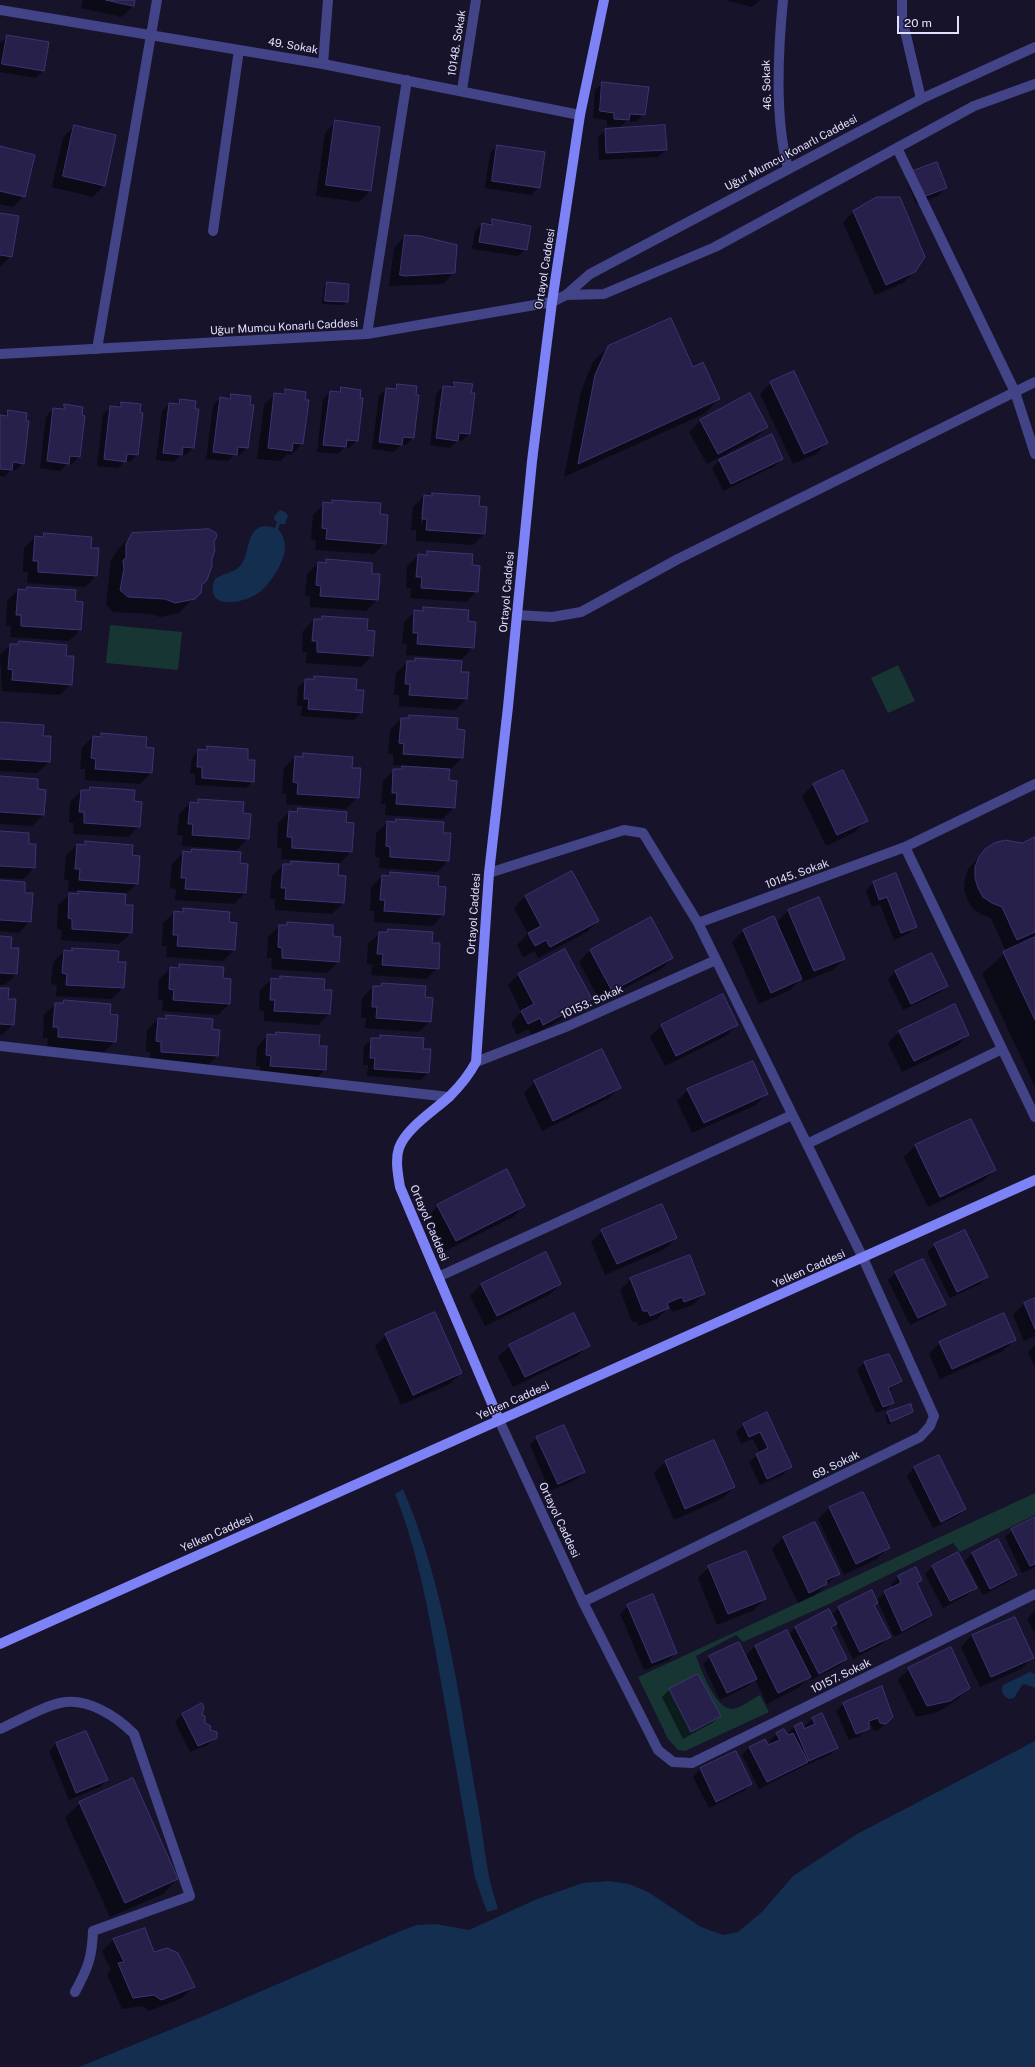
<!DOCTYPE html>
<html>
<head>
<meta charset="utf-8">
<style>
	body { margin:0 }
	#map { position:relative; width:1035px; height:2067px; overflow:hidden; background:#16132b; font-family:"Public Sans",sans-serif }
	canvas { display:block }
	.scale { position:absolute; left:897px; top:16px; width:62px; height:18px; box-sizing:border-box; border:2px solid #e1dffd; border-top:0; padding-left:5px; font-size:12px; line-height:14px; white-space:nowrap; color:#e1dffd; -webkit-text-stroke:3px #16132b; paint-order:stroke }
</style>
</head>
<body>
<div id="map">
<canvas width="1035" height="2067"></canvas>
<div class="scale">20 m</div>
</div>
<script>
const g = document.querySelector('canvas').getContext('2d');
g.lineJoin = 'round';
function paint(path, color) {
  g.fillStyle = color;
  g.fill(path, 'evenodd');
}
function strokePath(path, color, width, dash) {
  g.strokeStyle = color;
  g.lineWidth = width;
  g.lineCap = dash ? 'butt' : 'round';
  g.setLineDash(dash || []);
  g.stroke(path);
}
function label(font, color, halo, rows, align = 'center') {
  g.font = font + ' "Public Sans",sans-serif';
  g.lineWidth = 3;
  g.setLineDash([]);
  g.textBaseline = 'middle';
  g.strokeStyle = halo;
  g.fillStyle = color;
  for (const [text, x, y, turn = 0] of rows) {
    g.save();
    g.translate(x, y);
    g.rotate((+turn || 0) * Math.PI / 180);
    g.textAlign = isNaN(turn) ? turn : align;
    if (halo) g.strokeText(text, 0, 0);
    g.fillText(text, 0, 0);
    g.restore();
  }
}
paint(new Path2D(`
	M110,625L182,632L178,670L106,663Z
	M898,665L915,701L888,713L871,678Z
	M1035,1493V1515L960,1552L953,1543L829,1604L743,1642L736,1635L696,1656C701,1669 716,1710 732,1709C741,1708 752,1699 760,1695L769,1712L685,1751L678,1750L668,1739L638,1677Z`), '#173532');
paint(new Path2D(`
	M280,510L285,512L288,516L285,524H280L278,529C285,536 286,546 284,555C280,568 271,582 261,591C246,604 202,612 215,579C223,573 234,573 240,566C252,553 244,518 275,528L277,522L274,519L275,515Z
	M403,1489C446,1589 459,1699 478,1806C482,1827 484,1850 488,1871C490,1884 495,1897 498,1909L487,1912L475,1878C464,1814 453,1751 442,1687C430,1622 420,1556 395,1494Z
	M1030,1672L1035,1674V1688L1025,1684L1022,1685L1014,1698L1009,1699C1003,1696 1000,1691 1003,1685Z
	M1035,1741V2067H79L199,2018L403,1930L417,1925L436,1924L469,1930L537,1899L583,1883L608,1881L629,1884L648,1892L701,1927L723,1935L738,1932L763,1911L793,1876L857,1834Z`), '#132e4f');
paint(new Path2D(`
	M83,0H134L133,6L122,17L81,8Z
	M725,0H760L752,7Z
	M8,36L43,71L36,78L0,72V43Z
	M603,83L644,114L636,122L627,121L620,127L607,126V120L593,118L595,90Z
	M336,121L370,191L359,202L316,196L325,133Z
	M74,126L104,185L93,197L52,187L63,138Z
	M605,130L666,150L658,157L599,160L598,137Z
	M497,146L539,187L531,195L485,188L490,153Z
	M0,147L24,196L13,207L0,204Z
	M914,172L946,188L938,196L916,204L906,179Z
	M854,211L914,272L903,283L875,295L843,222Z
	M0,214L11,256L0,267Z
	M493,221L526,249L518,256L472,249L475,231L482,224L488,225Z
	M405,236L454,272L443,284L389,286L394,248Z
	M327,283L347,302L343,305L322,304L324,287Z
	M608,347L693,368L719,399L704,414L564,477L581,391L593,362Z
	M454,383L470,394L469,434L462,441H457L450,448L430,445L436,394L443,387L450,388Z
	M771,383L827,443L816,454L793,464L760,394Z
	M397,385L415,395L413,438L406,445H401L394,452L372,449L379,396L386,389H393Z
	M341,388L357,440L349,448L345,447L338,454L317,452L323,399L330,392L337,393Z
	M286,390L304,401L302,444L291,455L287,454L280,461L257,459L264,405L275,394L281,395Z
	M749,394L767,426L756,438L707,464L689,432L700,421Z
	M231,395L247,448L240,455L235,454L228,461L206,459L213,406L220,398L227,399Z
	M181,400L193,448L185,455H181L174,462L156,460L162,411L169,404H176Z
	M122,403L138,413L137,455L130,462L125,461L118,468L97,466L103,414L111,407H117Z
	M65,405L79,457L72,464H67L60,471L40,468L46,417L53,409L60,410Z
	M8,411L23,463L16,470H11L4,477L0,476V416H3Z
	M771,436L782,459L775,466L723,491L712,468L719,461Z
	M433,494L478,507L484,534L473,545L416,541V530H411L413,507L424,496L430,497ZM424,502L423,524H421L422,504Z
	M332,501L379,515L385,543L374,554L315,550L316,540L311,539L313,515L324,504H329Z
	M44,534L96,576L85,587L27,583L28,572H23L24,548L35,537H41Z
	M133,534L201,585L200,592L179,613L160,617L150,614L113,612L106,605L111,560L118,549Z
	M427,552L471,566L477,591L466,602L410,598L411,588H406L407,566L419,555H424Z
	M327,560L371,574L377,600L366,611L310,607V596H305L307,574L318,563L323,564Z
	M27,588L74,602L80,630L69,641L10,637L11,626H6L7,601L18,590L24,591Z
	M423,609L467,622L473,647L462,659L406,655L407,644H402L404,622L415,611L420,612Z
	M323,617L366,631L372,656L361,667L306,663L307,652H302L303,631L314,620H320Z
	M19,642L65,656L71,684L60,695L2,691L0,655L10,645H16Z
	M416,659L460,673L466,699L455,710L399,706V695H394L396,673L407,662H413Z
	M314,677L355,691L361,713L354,720L301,716L302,706H297L298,687L306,680H311Z
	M410,716L456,730L462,758L451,769H449L448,781L454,808L443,819L385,815L386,804H381L383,781L394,770H399L404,766L393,765V754H388L390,730L401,719H407Z
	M0,723L42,737H50L49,762L37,773L0,771Z
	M101,734L145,748L151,773L140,784L85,780V769H80L82,748L93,737H98Z
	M207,747L247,761L253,781L246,788L195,785V774H190L192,758L199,750L204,751Z
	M304,755L351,768L358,797L346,809L286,804L287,794L282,793L284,768L295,757H301Z
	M843,771L866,821L855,832L826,846L802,796L813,785Z
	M0,777L37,790L44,791L43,815L32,826L0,824Z
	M90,788L139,826L128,837L73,834L74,823H69L70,802L81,791H87Z
	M199,800L242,814L248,838L237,850L182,846L183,835H177L179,814L190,803H196Z
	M298,809L345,823L351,852L340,863L281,859L282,848H277L278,823L289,812L295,813Z
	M396,820L442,834L448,861L437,872L379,868L380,858L375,857L376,833L388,822L393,823Z
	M0,832L27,844L34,868L23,879L0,878Z
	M1035,839V1087L982,974L1006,952L991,918L981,914L972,908L967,899L964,889L965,879L968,869L986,850L1022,844Z
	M85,842L131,856L138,883L125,895L124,906H132L131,933L119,944L61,940L62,930L57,929L58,905L70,894L75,895L79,891H68L69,880H64L66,856L77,845H82Z
	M192,850L239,864L245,893L234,904L175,900L176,889L170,888L172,864L183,852L189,853Z
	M292,862L337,876L343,903L332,914L275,910V899H270L272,876L283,865H288Z
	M572,872L598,921L587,932L538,958L535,951L523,957L517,945L528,934L514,908L525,896Z
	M391,873L437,887L443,915L432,926L374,922V911H370L371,887L382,876H388Z
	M895,875L916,926L908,934L894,940L880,904L872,907L866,891L873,883Z
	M0,881L24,894L30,921L19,933L0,931Z
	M183,909L234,950L223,961L166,957L167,946H162L163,923L175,912H180Z
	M789,910L844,959L833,970L802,982L801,979L790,990L759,1004L732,942L743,931L774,918L776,923Z
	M288,923L332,937L338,962L327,973L271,969L272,958H267L268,937L279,926H285Z
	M388,930L431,944L438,968L426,979L371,975L372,965L367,964L368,944L380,933H385Z
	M0,937L10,949L16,974L5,985H0Z
	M73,949L117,963H125L123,988L112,999L56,996L57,985L51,984L53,962L64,951L70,952Z
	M590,950L672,958L661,969L600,1001L579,962Z
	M179,965L222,979L229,1004L218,1015L162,1011L163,1000H158L159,979L171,968H176Z
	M895,972L947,986L939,993L903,1010L888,979Z
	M519,974L591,999L580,1010L532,1035L528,1029L517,1035L511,1023L521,1012L508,985Z
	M280,977L323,990L329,1014L318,1025L264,1021V1011L259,1010L260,990L272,979L277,980Z
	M382,984L424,998L430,1021L419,1032L365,1028L366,1018H361L362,998L373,987H379Z
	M0,989L7,1000L13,1024L2,1035H0Z
	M722,996L737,1025L726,1036L665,1066L650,1037L661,1026Z
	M64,1001L115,1041L104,1052L47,1048L48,1038H43L44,1015L55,1004H61Z
	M167,1016L211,1030L217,1056L206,1067L150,1063V1052H146L147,1030L158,1019H164Z
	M900,1031L968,1035L957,1046L902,1072L888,1043Z
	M277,1033L318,1047L325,1069L314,1081L260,1077V1066H256L257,1047L268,1035L274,1036Z
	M380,1036L422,1050L428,1073L421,1080L367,1076L368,1065H363L364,1046L372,1039H377Z
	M535,1082L620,1087L609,1098L542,1131L524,1093Z
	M688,1090L767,1093L756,1105L692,1133L677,1101Z
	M970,1120L994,1170L983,1181L928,1207L904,1157L915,1146Z
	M524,1205L513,1217L445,1251L427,1217L438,1206Z
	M602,1231L676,1238L665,1249L605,1275L591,1242Z
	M935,1245L987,1277L980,1284L950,1298L927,1252Z
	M922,1260L945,1305L937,1312L910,1325L888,1280L896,1273Z
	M631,1279L704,1293L693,1305L672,1312L670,1308L667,1309L657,1319L639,1326L637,1322H632L620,1290Z
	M560,1284L549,1295L485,1326L470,1296L481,1285Z
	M1035,1299V1336L1024,1341L1013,1315L1024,1304Z
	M386,1335L461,1373L450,1384L401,1405L375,1346Z
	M1014,1340L1003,1351L940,1379L929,1354L940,1343Z
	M588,1345L577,1356L513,1387L498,1357L510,1346Z
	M1035,1345V1367L1028,1352Z
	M889,1355L900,1381L888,1391L893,1403L885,1410L876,1413L857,1370L864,1363Z
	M912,1412L888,1425L885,1416L888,1413Z
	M767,1414L790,1467L783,1475L760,1485L749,1462L760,1453L753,1439L741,1444L736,1432L744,1425Z
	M537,1438L584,1472L577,1479L550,1491L530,1445Z
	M939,1456L965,1509L957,1516L933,1528L907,1476L914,1468Z
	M665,1462L734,1487L723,1498L674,1520L654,1473Z
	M862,1493L888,1548L877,1559L844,1575L818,1519L829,1508Z
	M1035,1518V1567L1022,1573L1005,1537L1012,1530Z
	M814,1524L838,1574L815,1595L798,1603L772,1549L783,1538Z
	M998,1541L1016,1575L1008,1582L983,1595L965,1561L972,1554Z
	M958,1554L976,1588L968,1595L943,1608L925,1574L932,1567Z
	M709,1567L765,1599L754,1610L717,1625L698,1578Z
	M899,1577L921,1580L916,1585L931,1615L924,1622L894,1637L878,1602L874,1606L889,1637L882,1644L853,1659L836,1624L831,1629L846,1659L839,1666L811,1680L809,1677L798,1688L767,1704L755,1679L748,1686L720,1700L703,1664L710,1657H745L755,1646L788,1635L795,1628L828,1611L831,1615L839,1608L876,1601L885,1592L893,1588L891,1584Z
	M628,1606L676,1652L669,1660L644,1670L620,1614Z
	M1035,1611V1634L1027,1619Z
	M972,1635L1032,1658L1021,1669L980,1687L961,1647Z
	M909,1669L969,1687L958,1699L938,1712L916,1717L898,1680Z
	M698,1675L720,1716L712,1723L683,1739L662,1697L669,1690Z
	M844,1704L892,1716L878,1731L873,1730L871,1725L868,1726L860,1736L849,1740L836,1711Z
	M201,1705V1715L204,1724L216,1737L208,1745L190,1752L175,1722L182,1715Z
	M813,1718L837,1748L830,1755L802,1767L759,1789L742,1755L749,1748L765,1740L768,1746L771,1745L769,1741L777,1734L786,1735L794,1727L801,1724L804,1730L807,1729L805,1726Z
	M85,1732L107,1780L100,1787L69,1800L49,1751L56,1744Z
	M735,1752L751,1784L744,1791L709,1808L693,1777L700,1769Z
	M80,1803L177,1879L163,1894L110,1917L65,1818Z
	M144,1930L153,1953L193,1987L182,1998L149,2011L143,2006L122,2009L107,1974L111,1970L102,1951L113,1940Z`), '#0007');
const building = new Path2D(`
	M106,0H135L134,6Z
	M7,35L49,42L44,71L2,64Z
	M602,82L649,87L645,115L630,114L629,120L614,119V113L600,111Z
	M335,120L380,127L371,191L326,185Z
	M74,125L116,135L105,186L63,176Z
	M665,125L667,150L606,153L605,129Z
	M497,145L545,152L540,188L492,181Z
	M0,146L35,155L25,197L0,191Z
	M937,162L947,188L923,197L913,171Z
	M877,197H900L925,257L915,272L886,285L853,211Z
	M0,213L19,216L12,257L0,255Z
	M492,219L531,226L527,250L479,242L482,223L492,225Z
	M405,235L421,236L457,245L455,273L405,276L400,275Z
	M327,282L349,284L348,302L325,301Z
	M671,318L693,367L703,362L720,399L578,464L595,375L608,346Z
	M794,371L828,443L804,454L770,382Z
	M454,382L473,384L471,393H475L470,434L459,433L458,441L436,438L443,386L454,387Z
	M397,384L417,386L416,395H419L414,438L403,437L402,445L379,442L386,388L396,389Z
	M341,387L361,390L360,398H363L358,441L347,440L346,447L323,445L330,391L340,392Z
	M285,389L306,392L305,400H309L303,444L293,443L292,451L268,448L274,393L285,394Z
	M750,393L768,427L718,454L700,420Z
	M231,394L251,396L250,405H254L248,448L238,447L237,455L213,452L220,397L230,399Z
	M180,399L196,401L195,409H199L194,448L183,447L182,455L163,453L169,403L179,404Z
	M121,402L141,404L140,412L143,413L138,455L127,454L126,462L104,459L110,406L121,407Z
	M64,404L83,407L82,415L85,416L80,457L70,456L69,464L47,461L53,408L64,409Z
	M8,410L27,413L26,421H29L24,464L13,462L12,470L0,469V415L7,416Z
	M772,434L783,459L731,484L719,460Z
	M432,493L480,496L479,506L487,507L485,534L426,530L427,519H422L424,495L432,496Z
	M332,500L381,503L380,514L388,515L386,544L326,539L327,529L322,528L323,502L332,503Z
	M209,529L216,533L217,536L214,542L215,550L212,559V566L207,580L202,585L201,593L195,599L175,603L165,599L128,597L120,590L124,569L123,560L126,558V544L132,533Z
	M44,533L92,537L91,548H99L97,576L38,572V561H33L35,536L43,537Z
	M427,551L473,554L472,565L480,566L478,592L421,588L422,577H416L418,554L427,555Z
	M326,559L372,563V574H380L378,600L320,596L321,586L316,585L318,562L326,563Z
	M27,587L76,590L75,601L83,602L81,630L21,626V615H16L18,589L26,590Z
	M423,607L469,610L468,621L476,622L474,648L417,644L418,633H413L414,610L423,611Z
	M322,616L368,619L367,630L375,631L373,656L317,652V641H312L314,619H322Z
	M19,641L67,645L66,656H74L72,685L12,680L13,670L8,669L10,644H18Z
	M415,658L462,661L461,672H469L467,699L409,695L410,684H405L407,661H415Z
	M314,676L357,679L356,690H364L362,713L308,709L309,699H304L305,679H314Z
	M409,715L458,718L457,729L465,730L463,758L403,754L404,744L399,743L401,718H409Z
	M0,722L44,725L43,736H51L50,762L0,759Z
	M101,733L147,737L146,747L154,748L152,773L95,769L96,759L91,758L93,736L101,737Z
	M207,746L248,749V760H255L254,782L202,778V767H197L198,749L207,750Z
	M303,753L353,757L352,768H361L359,798L297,794L298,783L293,782L295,756L303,757Z
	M402,766L450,769L449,780L457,781L455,808L396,804L397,793H392L393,769H402Z
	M843,770L868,821L837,835L813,784Z
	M0,776L38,779V789L46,790L44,815L0,812Z
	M90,787L135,790L134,801L142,802L140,827L84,823V812H79L81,790H89Z
	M198,799L244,802L243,813L251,814L249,839L192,835L193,824H188L190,802L198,803Z
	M298,808L347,812L346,822L354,823L352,852L292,848V837H287L289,811L297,812Z
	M396,819L444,822L443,833H451L449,861L390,857V847L386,846L387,821L395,822Z
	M0,831L29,833V844H36L35,868L0,866Z
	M1035,837V932L1017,940L1002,907L992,903L983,897L978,888L975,878V867L979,857L985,849L994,843L1005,840L1022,843Z
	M85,841L133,845L132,855L140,856L138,884L79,880L80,869H75L77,844L85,845Z
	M192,849L241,852L240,863L248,864L246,893L185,889L186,878H181L183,851L191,852Z
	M291,861L339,864L338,875L346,876L344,903L285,899L286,888H281L283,864H291Z
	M572,871L599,921L550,947L546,940L535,946L528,933L541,926L525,896Z
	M390,872L439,876L438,886L446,887L444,915L384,911L385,900H380L382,875L390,876Z
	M896,873L917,927L901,933L887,897L879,900L873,882Z
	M0,880L25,882V893H33L31,922L0,920Z
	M78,891L126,894L125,905H133L132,933L72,929V919L68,918L69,893L78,894Z
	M819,897L845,959L814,971L788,910Z
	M183,908L230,912L229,922L237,923L235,950L177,946L178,935H173L174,911L183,912Z
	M774,916L802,979L771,993L743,930Z
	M651,917L673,958L612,991L590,950Z
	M287,922L333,925V936L341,937L339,962L282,958V948L278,947L279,925H287Z
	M388,929L433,932L432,943H440L439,969L382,965L383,954H377L379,932H387Z
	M0,936L12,937L11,948H19L17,974L0,973Z
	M1035,937V1020L1003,952Z
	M72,948L119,951L118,962H126L124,988L66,985L67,974L62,973L64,950L72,951Z
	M565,949L592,999L543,1025L540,1018L528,1024L521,1011L534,1004L518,974Z
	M932,953L948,986L911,1004L895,971Z
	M179,964L224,967L223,978L231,979L230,1004L173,1000L174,990L169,989L170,967L179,968Z
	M280,976L325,979L324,990H332L330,1014L274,1011L275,1000H270L271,978L280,979Z
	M382,983L426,986L425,997L433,998L431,1022L376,1018L377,1007H372L373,986H381Z
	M0,988H9L8,999H16L14,1025L0,1024Z
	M723,994L738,1025L676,1056L661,1025Z
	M64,1000L111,1004L110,1014L118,1015L116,1042L58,1037V1027H53L55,1003H63Z
	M955,1004L969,1035L914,1061L899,1031Z
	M166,1015L213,1019L212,1029L220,1030L218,1056L161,1052V1042L156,1041L158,1018L166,1019Z
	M276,1032L320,1035L319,1046H327L326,1070L270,1066L271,1056L266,1055L267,1034L276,1035Z
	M380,1035L424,1038L423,1049H431L429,1073L374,1069L375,1058H370L371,1038H380Z
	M602,1049L621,1088L553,1121L534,1081Z
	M753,1061L768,1094L704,1123L687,1089Z
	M971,1119L996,1170L940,1197L915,1145Z
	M507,1169L525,1206L456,1241L437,1205Z
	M662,1204L677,1238L617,1264L601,1230Z
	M965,1230L988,1277L957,1292L934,1244Z
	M546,1252L561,1284L497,1316L481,1284Z
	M690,1255L705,1294L684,1302L682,1297L667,1303L669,1308L650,1316L648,1311H643L630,1278Z
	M923,1259L946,1305L918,1318L895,1272Z
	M1035,1298V1329L1024,1303Z
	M435,1312L462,1373L413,1395L385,1334Z
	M574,1313L590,1346L525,1377L509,1345Z
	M1004,1313L1016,1340L952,1369L939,1342Z
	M889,1354L902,1381L888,1388L894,1403L883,1407L864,1362Z
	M911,1404L913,1412L891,1422L887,1412Z
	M767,1412L792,1467L767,1479L756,1454L768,1448L760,1432L749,1437L743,1424Z
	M564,1425L585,1472L558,1484L536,1437Z
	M714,1440L735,1487L685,1509L665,1461Z
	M939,1455L966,1509L941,1522L914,1467Z
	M863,1492L890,1548L856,1564L829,1507Z
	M1035,1517V1564L1030,1566L1011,1529Z
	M815,1522L840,1574L826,1580L827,1584L809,1593L783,1537Z
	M998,1539L1017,1575L990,1589L972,1553Z
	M746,1551L766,1599L728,1614L708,1566Z
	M958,1552L977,1588L950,1601L932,1566Z
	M916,1567L922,1580L917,1583L932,1615L902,1631L884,1591L901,1583L898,1576Z
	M872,1590L878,1603L874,1605L891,1637L860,1652L838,1607Z
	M653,1594L677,1653L652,1663L627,1605Z
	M829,1609L837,1624L831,1627L847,1659L819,1674L795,1627Z
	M1015,1617L1034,1658L991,1677L972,1635Z
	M787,1630L811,1677L778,1693L755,1646Z
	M739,1642L757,1679L727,1693L709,1656Z
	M951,1647L970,1688L950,1701L927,1706L908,1668Z
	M698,1674L721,1716L691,1732L669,1689Z
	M882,1686L893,1717L886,1724L880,1723L878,1718L869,1721V1729L856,1734L843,1703Z
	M202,1703L204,1707L202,1715L205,1716V1723L211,1726L210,1730L217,1732V1738L198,1746L182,1714Z
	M822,1713L838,1748L809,1761L794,1726L802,1722L804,1729L815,1724L812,1718Z
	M784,1729L788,1735L793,1733L808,1762L767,1782L749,1747L765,1739L768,1745L780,1740L776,1733Z
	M86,1731L108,1780L76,1793L56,1743Z
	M736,1751L752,1784L716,1802L700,1768Z
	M133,1778L178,1879L125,1903L79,1802Z
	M145,1928L154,1952L167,1948L178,1953L195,1987L161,2000L154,1995L133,1998L118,1963L124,1962L113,1939Z`);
paint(building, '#26204b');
strokePath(building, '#3d3475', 1);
strokePath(new Path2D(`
	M0,1046L449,1097
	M807,1144L1002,1049
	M0,1729C16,1722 44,1706 60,1703C87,1697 116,1716 134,1734L190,1896L93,1931C92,1958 88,1968 75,1992`), '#424487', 10);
strokePath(new Path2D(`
	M783,0C778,51 774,118 788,168
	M902,0V18L921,99
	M0,10L323,64L580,115
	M323,64L328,0
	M462,90L476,0
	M897,148L1015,392L1035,454
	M213,231L239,50
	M566,295L604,294L715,247L974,106L1035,84
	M367,334L407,80
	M97,349L157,0
	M0,354L367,334L552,302L566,295L590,274L921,99L1035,47
	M517,615L552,617L581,612L678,559L1035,382
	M1035,784L905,847L1035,1117
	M489,873L624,830L643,833L698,923L863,1258L934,1416L930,1426L920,1437L583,1602
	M698,923L905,847
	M476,1062L568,1026L716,960
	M438,1277L792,1115
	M499,1420L583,1602L658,1750L673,1762L692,1763L1035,1594`), '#424487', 10);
strokePath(new Path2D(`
	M499,1420L400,1187C398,1175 395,1160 399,1148C406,1128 435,1110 450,1096C461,1085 469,1075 476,1062L489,873L508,707L532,461L552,302L580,115L604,0
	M0,1644L1035,1180`), '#7d82f7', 10);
label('11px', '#e1dffd', '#16132b', [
	["10148. Sokak",457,43,-81],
	["49. Sokak",293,46,10],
	["46. Sokak",767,85,-92],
	["Uğur Mumcu Konarlı Caddesi",791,153,-28],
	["Ortayol Caddesi",545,269,-81],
	["Uğur Mumcu Konarlı Caddesi",284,327,-3],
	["Ortayol Caddesi",507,592,-85],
	["10145. Sokak",797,874,-20],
	["Ortayol Caddesi",474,914,-86],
	["10153. Sokak",592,1002,-24],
	["Ortayol Caddesi",429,1223,67],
	["Yelken Caddesi",809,1269,-24],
	["Yelken Caddesi",513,1401,-24],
	["69. Sokak",836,1465,-26],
	["Ortayol Caddesi",559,1520,65],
	["Yelken Caddesi",217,1533,-24],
	["10157. Sokak",841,1676,-26]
]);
</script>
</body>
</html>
